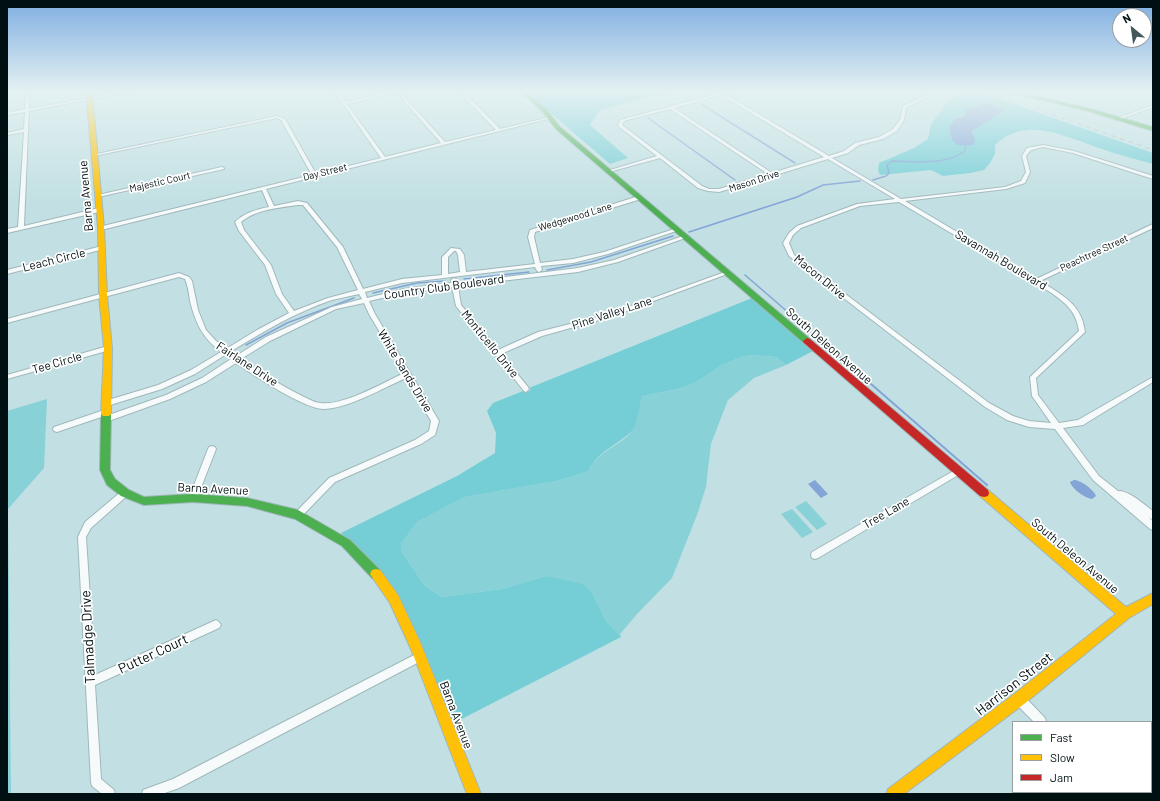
<!DOCTYPE html>
<html>
<head>
<meta charset="utf-8">
<style>
	body { margin:0 }
	#map { position:relative; width:1160px; height:801px; overflow:hidden; background:#c2e0e3; font-family:Barlow,sans-serif }
	canvas { display:block }
	.frame { position:absolute; inset:0; border:8px solid #000f11; pointer-events:none }
	.legend { position:absolute; left:1012px; top:721px; width:140px; height:72px; box-sizing:border-box; background:#fff; border:1px solid #999fa0; margin:0; padding:5px 7px; list-style:none; font-size:12px; color:#000f11 }
	.legend li { display:flex; align-items:center; gap:8px; height:20px }
	.legend b { width:20px; border:1px solid #999fa0 }
	.north { position:absolute; left:1112px; top:8px; width:40px; height:40px; box-sizing:border-box; background:#fff; border:1px solid #999fa0; border-radius:50%; rotate:331deg; font-size:11px; font-weight:700; line-height:16px; text-align:center; color:#000f11 }
	.north::after { content:''; display:block; margin:auto; width:14px; height:18px; background:#44585a; clip-path:polygon(50% 0,100% 100%,50% 72%,0 100%) }
</style>
</head>
<body>
<div id="map">
<canvas width="1160" height="801"></canvas>
<div class="frame"></div>
<ul class="legend">
<li><b style="height:5px;background:#4caf50"></b>Fast</li>
<li><b style="height:5px;background:#ffc107"></b>Slow</li>
<li><b style="height:5px;background:#c62828"></b>Jam</li>
</ul>
<div class="north">N</div>
</div>
<script>
const g = document.querySelector('canvas').getContext('2d');
g.lineJoin = 'round';
function paint(path, color) {
  g.fillStyle = color;
  g.fill(path, 'evenodd');
}
function strokePath(path, color, width, dash) {
  g.strokeStyle = color;
  g.lineWidth = width;
  g.lineCap = dash ? 'butt' : 'round';
  g.setLineDash(dash || []);
  g.stroke(path);
}
function label(font, color, halo, rows, align = 'center') {
  g.font = font + ' Barlow,sans-serif';
  g.lineWidth = 3.5;
  g.setLineDash([]);
  g.textBaseline = 'middle';
  g.strokeStyle = halo;
  g.fillStyle = color;
  for (const [text, x, y, turn = 0] of rows) {
    g.save();
    g.translate(x, y);
    g.rotate((+turn || 0) * Math.PI / 180);
    g.textAlign = isNaN(turn) ? turn : align;
    if (halo) g.strokeText(text, 0, 0);
    g.fillText(text, 0, 0);
    g.restore();
  }
}
paint(new Path2D(`
	M752,355L776,357L786,365L754,378L728,400L711,444L706,487L697,515L672,578L638,613L620,634L621,637L606,621L592,593L546,576L502,589L442,597L425,586L401,551V544L417,522L465,497L557,481L589,471C597,450 627,443 633,429C638,419 639,406 642,396L678,389L695,383L722,365L741,357Z
	M47,399L44,468L8,509L11,794H7V411Z
	M806,501L827,524L817,530L795,507Z
	M792,509L813,532L802,538L781,514Z`), '#87d1d7');
paint(new Path2D(`
	M525,91H673L600,110L590,125L628,158L610,164Z
	M970,91H977L1153,153V164C1136,159 1119,155 1102,149C1081,142 1050,128 1028,130C1015,131 1004,136 995,145V154L990,163L984,170L970,173L943,176L931,170L880,175L878,170L879,163L914,148L928,139L931,124L950,99ZM987,102L1002,108L1004,111L990,118L972,131L974,135L955,119C967,115 975,105 987,102Z
	M752,298L813,351L786,365L776,357L752,355L741,357L722,365L695,383L678,389L642,396C640,404 637,426 632,431C618,445 596,452 589,471L557,481L465,497L417,522L401,544V551L425,586L442,597L502,589L546,576L582,584L592,593L606,621L621,637L452,724L421,643L341,533L457,476L495,453L496,433L487,411L493,403L523,391L525,393L531,390L529,388Z`), '#75ced6');
paint(new Path2D(`
	M987,102L1005,110L972,131L975,141L973,145C956,148 951,143 949,127L955,119L964,116L966,110Z
	M815,480L828,494L821,498L808,484Z
	M1074,480C1081,480 1094,490 1096,496L1092,499C1085,498 1072,489 1070,482Z`), '#83a4d6');
strokePath(new Path2D(`
	M701,104L795,163
	M648,118L735,180
	M873,180L886,176L889,173L887,165L892,161C915,161 945,166 965,151L966,143
	M689,232L797,197L823,185L860,181
	M547,270L591,262L673,236
	M745,275L841,358
	M464,279L529,272
	M373,293L417,283L445,281
	M246,345L287,323L354,298`), '#83a4d6', 1.5);
strokePath(new Path2D(`
	M840,357L987,485`), '#83a4d6', 2);
const street = new Path2D(`
	M26,91H30L29,109L122,91H132L29,111L28,129L29,130L28,131L24,226L99,208L102,210L99,212L7,233V229L18,227L24,132L7,135V133L24,129L25,112L7,115V113L25,109Z
	M334,91H338L346,102L393,91H402L400,92L445,142L496,130L458,91H463L500,129L550,117L552,118L266,189L274,206L298,201L307,203L343,247L363,289L402,279L442,275V257L451,248L460,249L464,255L466,272L535,264L528,237L530,230L639,196L641,197V199L535,232L534,237L540,263L573,259L604,252L674,229H678L679,230L608,254L573,263L541,266L542,270L539,272L537,271L535,267L402,283L365,292L367,298L404,289L452,283L451,280L454,278L456,279L457,283L578,268L614,260L683,236L685,235L688,237L618,262L578,272L458,286L461,305L498,350L538,332L606,315L725,272L727,271L730,273L610,317L542,336L501,354L528,387L529,389L526,392L524,391L456,306L452,287L404,293L369,301L375,314L439,421L435,435L421,444L335,482L301,517L298,519L295,517L294,515L295,513L329,478L415,440L429,431L431,421L406,378C383,388 348,409 323,409C303,408 253,375 236,363L206,382L170,399L106,422L103,421L102,419L103,417L166,395L202,378L231,359L225,355L195,374L162,389L107,406L105,405L103,403L105,401L158,385L191,370L221,352C202,337 196,324 190,301C189,294 188,286 185,279L179,277L7,323V319L179,273L189,277L192,281L198,310L206,330L216,341L226,349L257,330L289,313L276,294L265,265L239,231L235,222C244,213 257,209 269,207L262,190L101,230L98,228L99,227L312,175L281,120L277,118L94,156L92,155L277,116L285,119L316,174L381,158ZM397,93L441,143L385,157L347,104ZM298,205H303L337,247L358,290L328,298L294,311L282,294L271,265L244,230L241,222C257,209 278,208 298,205ZM454,251H456L458,255L460,272L448,274V257ZM359,294L362,299L332,307L266,337L236,356L230,352C262,332 296,312 332,300C341,298 350,296 359,294ZM364,303L369,314L404,373C383,383 343,406 321,403C315,403 309,399 304,397C282,386 261,373 241,359L270,341L336,309Z
	M727,91H735L725,94L829,156L844,151L855,143L879,137L893,129L900,120L903,106L923,96L922,91H926V98L906,108L904,120L897,131L883,139L859,145L848,153L832,158L901,199L1005,187L1021,181L1026,172L1022,156L1027,148L1043,145L1074,151L1153,176V179L1073,153L1043,147L1031,150L1026,156L1030,172L1025,183L1006,189L905,201L1036,279L1153,224V228L1040,281C1062,295 1082,304 1085,332L1036,378L1038,395L1059,423L1078,420L1153,377V382L1083,425L1063,428L1099,476L1118,491C1128,490 1145,505 1153,511V520L1148,517L1153,521V530L1150,529L1093,480L1055,429L1029,427L1007,420L985,407L789,256L783,243L789,233L797,226L857,204L895,199L828,159L719,192L708,191L698,188L660,158L609,172L607,171L657,156L618,126L620,120ZM721,95L824,157L772,173L674,108ZM670,109L768,174L719,189H709L702,186L622,125L623,122L627,120ZM899,202L1050,292C1066,303 1076,311 1079,331L1030,377L1032,396L1051,423L1029,421L1013,416L989,403L794,255L789,243L793,235L801,228L860,206Z
	M1153,105V107L1121,119L1118,118Z
	M222,167L224,168V169L98,197L96,196L98,195Z
	M102,246L105,248L104,249L7,274V270Z
	M108,346L111,348L110,350L7,379V375Z
	M107,409L110,410L111,412L110,414L57,432L54,431L53,429L54,427Z
	M212,446L215,447L216,449L197,498L196,500L193,501L190,500L189,498L208,449L209,447Z
	M957,469L960,470L961,472L960,474L818,558L815,559L812,558L811,555L812,552Z
	M125,490L128,491L129,493L128,495L91,528L86,537L95,675L216,620L219,622L221,625L219,628L95,685L101,779L114,790L115,794H102L92,786L91,782L78,537L85,522L122,491Z
	M420,652L423,654L425,657L423,660L179,788L162,794H142L143,790L173,779Z
	M1019,694L1023,695L1045,718L1046,722H1034L1015,703L1014,699L1015,695Z
	M1106,792H1118V794H1106Z`);
const fast = new Path2D(`
	M520,91H525L546,109L560,127L810,339L811,341L810,343H804L556,129L542,111Z
	M1004,91H1014L1091,109L1153,127V131L1088,111Z
	M106,411L109,412L111,414L110,470L115,479L129,490L144,497L193,494L247,498L298,510L350,540L380,570L382,574L380,578L376,579L372,578L342,546L295,519L247,506L193,502L144,505L121,496L107,485L100,470L101,414L103,412Z`);
const slow = new Path2D(`
	M86,91H92L104,228L107,295L112,348L111,414L109,416H103L101,414L104,348L99,295L98,228Z
	M984,489L988,490L1126,607L1153,593V604L1129,618L1024,704L904,794H886L888,789L1014,694L1116,614L980,496L979,493L980,490Z
	M376,569L380,570L398,595L420,642L481,794H467L411,649L390,603L370,574L372,570Z`);
const jam = new Path2D(`
	M807,338L810,339L988,490L989,493L988,496L984,497L980,496L804,343L803,341Z`);
strokePath(street, '#a0b7ba', 2);
strokePath(fast, '#a0b7ba', 2);
strokePath(slow, '#a0b7ba', 2);
strokePath(jam, '#a0b7ba', 2);
paint(street, '#f6fafb');
paint(fast, '#4caf50');
paint(slow, '#ffc107');
paint(jam, '#c62828');
strokePath(new Path2D(`
	M984,91L1153,150`), '#b7bfbf', 1.5, [4.5, 4.5]);
const sky = g.createLinearGradient(0, 0, 0, 203);
sky.addColorStop(0, '#7faee1');
sky.addColorStop(0.45, '#e4f1f2');
sky.addColorStop(1, '#e4f1f200');
g.fillStyle = sky;
g.fillRect(0, 0, 1160, 203);
label('10px', '#000f11', '#fff', [
	["Day Street",325,172,-14],
	["Mason Drive",754,181,-18],
	["Majestic Court",160,182,-13],
	["Wedgewood Lane",575,217,-17],
	["Peachtree Street",1094,253,-25]
]);
label('12px', '#000f11', '#fff', [
	["Barna Avenue",86,196,-95],
	["Leach Circle",54,260,-14],
	["Savannah Boulevard",1001,260,31],
	["Macon Drive",820,277,39],
	["Country Club Boulevard",444,287,-8],
	["Pine Valley Lane",612,313,-18],
	["Monticello Drive",490,344,51],
	["South Deleon Avenue",829,346,41],
	["Tee Circle",57,363,-16],
	["Fairlane Drive",247,364,33],
	["White Sands Drive",405,371,59],
	["Barna Avenue",213,489,3],
	["Tree Lane",886,513,-30],
	["South Deleon Avenue",1075,556,40],
	["Barna Avenue",456,715,69]
]);
label('14px', '#000f11', '#fff', [
	["Talmadge Drive",88,637,-93],
	["Putter Court",153,654,-25],
	["Harrison Street",1014,684,-38]
]);
</script>
</body>
</html>
